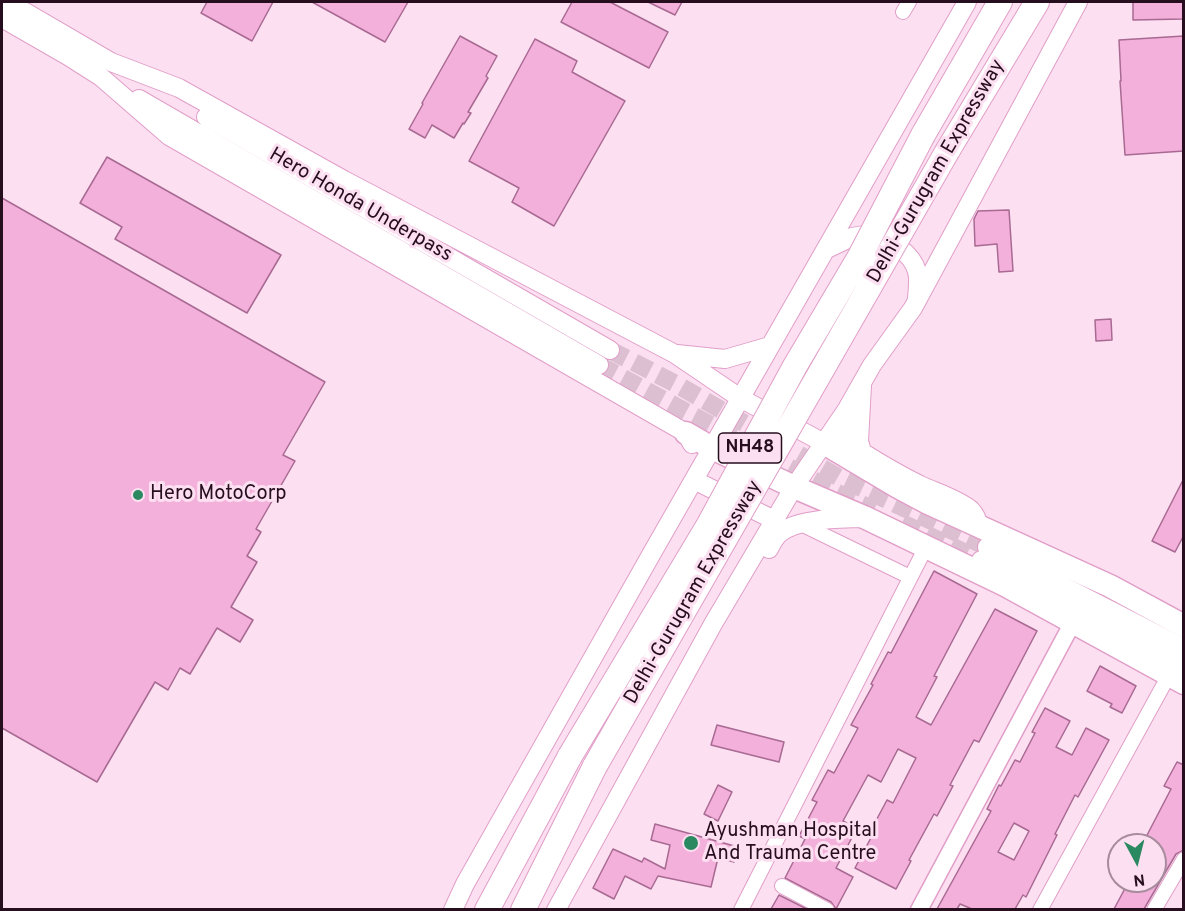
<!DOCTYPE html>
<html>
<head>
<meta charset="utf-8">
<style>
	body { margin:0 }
	#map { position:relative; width:1185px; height:911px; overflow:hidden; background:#fce0f1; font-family:Overpass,sans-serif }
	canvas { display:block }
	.frame { position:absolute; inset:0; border:3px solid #260e1f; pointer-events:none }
	.north { position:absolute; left:1107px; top:833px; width:60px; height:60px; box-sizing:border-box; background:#fce0f1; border:2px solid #a68c9d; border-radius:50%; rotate:173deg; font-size:16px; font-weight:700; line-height:24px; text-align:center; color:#260e1f }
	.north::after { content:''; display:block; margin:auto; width:21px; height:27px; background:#2b8961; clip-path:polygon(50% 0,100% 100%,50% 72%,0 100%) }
</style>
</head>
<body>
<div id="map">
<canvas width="1185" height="911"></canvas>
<div class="frame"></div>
<div class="north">N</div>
</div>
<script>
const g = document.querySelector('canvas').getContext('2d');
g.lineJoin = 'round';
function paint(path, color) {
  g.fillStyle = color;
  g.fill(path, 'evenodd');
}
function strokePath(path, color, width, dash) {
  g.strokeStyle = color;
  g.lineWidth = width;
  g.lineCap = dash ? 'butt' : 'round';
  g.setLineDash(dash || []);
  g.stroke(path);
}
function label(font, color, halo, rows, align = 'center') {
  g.font = font + ' Overpass,sans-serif';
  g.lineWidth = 6;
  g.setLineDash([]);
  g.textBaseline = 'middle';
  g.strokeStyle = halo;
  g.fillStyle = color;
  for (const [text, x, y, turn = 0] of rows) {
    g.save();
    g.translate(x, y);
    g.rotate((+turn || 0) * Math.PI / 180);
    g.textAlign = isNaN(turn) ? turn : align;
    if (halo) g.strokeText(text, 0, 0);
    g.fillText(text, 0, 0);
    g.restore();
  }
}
const building = new Path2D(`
	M207,2H273L252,41L201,13Z
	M312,2H408L385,42Z
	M572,2H610L668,32L649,68L561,22Z
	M648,2H682L675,15Z
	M1133,2H1183V19L1133,20Z
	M460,36L497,56L486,76L488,78L468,112L471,113L464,124L463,123L454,138L432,125L425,138L409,129L423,104L422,103Z
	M1184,36V151L1125,155L1120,81H1121L1119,40Z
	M535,39L577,61L572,72L625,101L554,226L512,202L519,188L469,161Z
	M107,157L281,255L247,313L115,239L122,227L80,203Z
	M2,198L325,382L283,455L295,461L256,529L261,532L247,556L257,562L231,607L253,620L240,642L217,628L190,674L180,668L168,690L155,682L97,782L2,728Z
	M1009,210L1013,271L999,272L997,244L975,246L974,219L978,211Z
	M1111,319L1112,340L1096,341L1095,320Z
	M1184,478V535L1175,552L1152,541Z
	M934,571L977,594L934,676L937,677L916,717L931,725L995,609L1037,631L979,742L974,740L950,785L953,786L937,816L934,814L909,860L911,861L896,889L855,868L874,832L871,830L887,800L893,803L916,758L898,749L881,782L868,775L843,821L857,828L836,868L853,877L836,909L831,902L785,878L805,839L799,836L817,802L812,800L828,770L834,773L858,728L851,725L873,685L871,684L888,652L891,653Z
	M1100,666L1136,686L1122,713L1110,707L1112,704L1087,691Z
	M1045,708L1070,721L1056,747L1072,755L1086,728L1109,740L1078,797L1075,795L1055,834L1057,835L1026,897L1023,895L1015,909H972L960,904L957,909H937L991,811L987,809L999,785L1001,786L1015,760L1020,762L1035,733L1032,732ZM1014,823L1029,831L1014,860L998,852Z
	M717,725L784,742L779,762L711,745Z
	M1177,762L1184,765V850L1176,854L1144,909H1114L1129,881H1155V845H1143L1146,840L1145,839L1171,789L1164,786Z
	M718,785L732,792L718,821L704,814Z
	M655,824L738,847L734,862L718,858L711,887L658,876L651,889L625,876L614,899L593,888L613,849L642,862L644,858L665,869L670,845L651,840Z
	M779,895L807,909H771Z`);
paint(building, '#f3b0db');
strokePath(building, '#a86992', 1.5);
strokePath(new Path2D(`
	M610,350L676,384L838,477L987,547
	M599,365L833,491L874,510
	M902,523L981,560`), '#dcc0d2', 18, [18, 9]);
const minor = new Path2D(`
	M903,12L909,2
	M801,524L910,577
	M782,886L827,910
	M741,910L926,547
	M1040,910L1169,675
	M1154,910L1184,859`);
const tertiary = new Path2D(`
	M919,910L1073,622`);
const secondary = new Path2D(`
	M8,2L111,62L179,88L344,180L675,354L740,398L824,443
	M2,18L68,56L101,77L169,136L686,433L692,444
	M139,99L599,365
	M206,117L610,350
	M827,249L852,237L877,233C894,244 916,255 918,277C918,284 918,291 917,297
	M677,354L725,359L770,346
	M862,386L859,441L862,452C881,464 900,475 920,485C935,492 958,499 971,510C976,515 977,520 979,527
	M844,454L847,410
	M694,480L774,520
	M987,547L1184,648
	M769,549C772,543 775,537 780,533C798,518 839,519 862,518
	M981,560L1184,668
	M453,910L465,884L652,553L967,2
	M556,910L713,624L794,487L847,409L872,365L913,308L1078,2`);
const trunk = new Path2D(`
	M686,433L712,448L794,487L864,517L1005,585L1184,683
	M824,443L898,487L928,503L1110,586L1184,626`);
const motorway = new Path2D(`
	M923,135L1000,2
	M948,150L1037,2
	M487,910L570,756
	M523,910L595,766`);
strokePath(minor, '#e19ec8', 16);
strokePath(tertiary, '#e19ec8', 19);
strokePath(secondary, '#e19ec8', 20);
strokePath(trunk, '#e19ec8', 25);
strokePath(motorway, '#e19ec8', 26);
strokePath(minor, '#fff', 14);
strokePath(tertiary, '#fff', 16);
strokePath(secondary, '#fff', 18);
strokePath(trunk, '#fff', 22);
strokePath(motorway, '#fff', 24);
const motorwayBridge = new Path2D(`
	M570,756L708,526L795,366L860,256L923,135
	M595,766L948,150`);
strokePath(motorwayBridge, '#e19ec8', 26, []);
strokePath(motorwayBridge, '#fff', 24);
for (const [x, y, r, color] of [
	[138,495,6,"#2b8961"],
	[691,843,8,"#2b8961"]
]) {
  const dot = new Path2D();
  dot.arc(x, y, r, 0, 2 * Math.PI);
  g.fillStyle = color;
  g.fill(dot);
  strokePath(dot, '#fce0f1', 2);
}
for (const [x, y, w] of [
	[750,448,63]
]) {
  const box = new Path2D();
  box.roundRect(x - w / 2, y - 15, w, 30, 4.5);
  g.fillStyle = '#fce0f1';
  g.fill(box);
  strokePath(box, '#260e1f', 1.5);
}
label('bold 18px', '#260e1f', null, [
	["NH48",750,448]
]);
label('20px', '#260e1f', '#fce0f1', [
	["Delhi-Gurugram Expressway",937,172,-60],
	["Hero Honda Underpass",360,206,30],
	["Delhi-Gurugram Expressway",694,593,-60]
]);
label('20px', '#260e1f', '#fce0f1', [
	["Hero MotoCorp",150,495],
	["Ayushman Hospital",704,832],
	["And Trauma Centre",704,855]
], 'left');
</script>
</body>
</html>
